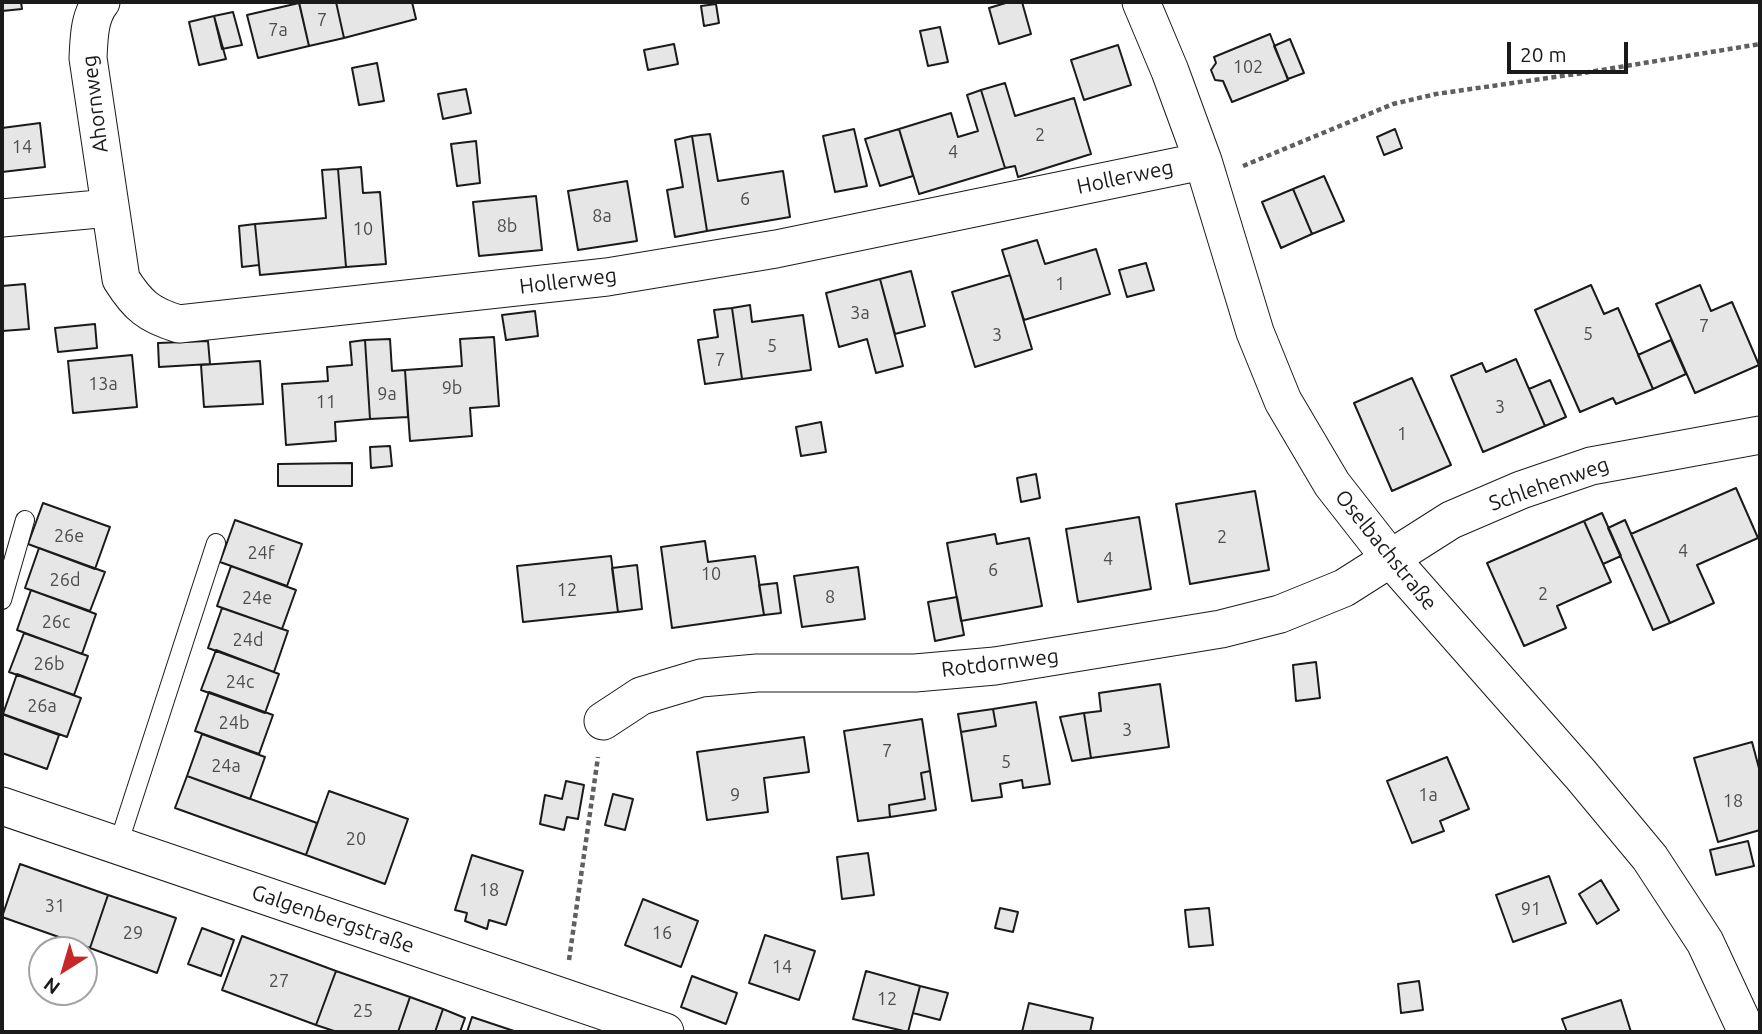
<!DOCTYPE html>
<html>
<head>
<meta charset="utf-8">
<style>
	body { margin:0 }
	#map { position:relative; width:1762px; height:1034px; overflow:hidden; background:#fff; font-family:Ubuntu,sans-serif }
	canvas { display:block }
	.frame { position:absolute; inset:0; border:4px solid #1a1a1a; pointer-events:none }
	.north { position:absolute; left:28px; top:936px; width:70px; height:70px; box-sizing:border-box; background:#fff; border:2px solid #a3a3a3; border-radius:50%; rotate:217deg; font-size:19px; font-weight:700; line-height:28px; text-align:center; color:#1a1a1a }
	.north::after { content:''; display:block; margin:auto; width:24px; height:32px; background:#c62828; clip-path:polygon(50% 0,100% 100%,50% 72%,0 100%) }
	.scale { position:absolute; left:1507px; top:42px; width:121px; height:32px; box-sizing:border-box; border:4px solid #1a1a1a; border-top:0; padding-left:9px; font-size:21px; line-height:24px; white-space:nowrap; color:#1a1a1a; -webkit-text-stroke:5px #fff; paint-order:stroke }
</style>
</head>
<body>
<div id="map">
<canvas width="1762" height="1034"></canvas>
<div class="frame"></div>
<div class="north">N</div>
<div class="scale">20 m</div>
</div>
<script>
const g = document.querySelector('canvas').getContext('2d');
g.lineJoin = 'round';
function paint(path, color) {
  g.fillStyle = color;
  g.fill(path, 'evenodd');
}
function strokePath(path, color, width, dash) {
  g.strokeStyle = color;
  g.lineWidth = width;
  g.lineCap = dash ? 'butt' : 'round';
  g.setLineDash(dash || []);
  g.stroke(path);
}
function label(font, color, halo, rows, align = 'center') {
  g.font = font + ' Ubuntu,sans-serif';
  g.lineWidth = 5;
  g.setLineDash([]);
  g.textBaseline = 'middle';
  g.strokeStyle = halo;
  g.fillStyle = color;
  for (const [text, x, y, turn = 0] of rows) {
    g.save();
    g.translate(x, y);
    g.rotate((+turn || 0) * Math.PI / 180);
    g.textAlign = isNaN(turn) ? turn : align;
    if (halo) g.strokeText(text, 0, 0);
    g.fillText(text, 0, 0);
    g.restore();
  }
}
const building = new Path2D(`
	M2,2H21L22,9L2,11Z
	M299,2H336L344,38L309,46Z
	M336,2H412L416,19L344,38Z
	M1009,2H1022L1031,34L999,44L989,8Z
	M299,3L309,46L258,58L247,15Z
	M716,4L719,23L704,26L701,6Z
	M233,12L242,45L222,49L214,16Z
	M214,16L226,59L199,65L189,22Z
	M940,27L948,62L928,66L920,31Z
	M1270,34L1288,80L1232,102L1223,81L1215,80L1211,70L1216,63L1214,57Z
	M1290,39L1304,73L1288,79L1274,46Z
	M674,44L678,64L648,70L644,50Z
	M1118,45L1131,85L1084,100L1071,60Z
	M377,63L384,101L359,105L352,68Z
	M1005,83L1015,116L1074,98L1091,154L1018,177L1015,166L1005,168L981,90Z
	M466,89L471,113L443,119L438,94Z
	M981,90L1005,168L919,194L899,129L951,113L958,137L978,131L967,95Z
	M40,123L45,167L2,172V128Z
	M854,129L867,186L835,192L823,136Z
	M899,129L913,176L880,186L865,139Z
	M1395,129L1402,148L1384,155L1377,137Z
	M710,134L718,181L783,171L790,217L707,231L692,136Z
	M692,136L707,231L675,237L667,190L683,187L675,140Z
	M476,141L480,183L457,186L451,144Z
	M361,167L363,193L380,192L386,264L346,267L338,169Z
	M338,169L346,267L260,275L255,224L326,218L322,170Z
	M1324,176L1344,221L1312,234L1293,189Z
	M627,181L637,241L578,250L568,191Z
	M1293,189L1312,234L1281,248L1262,202Z
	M536,196L542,250L479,256L473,202Z
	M255,224L259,265L242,267L239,226Z
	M1037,240L1045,264L1096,249L1110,294L1024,320L1002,250Z
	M1146,263L1154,290L1127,297L1119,270Z
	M911,271L925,326L895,334L880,279Z
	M1010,275L1032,349L975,367L952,292Z
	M880,279L903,366L876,373L867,339L839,347L826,293Z
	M25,284L29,329L2,331V286Z
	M1591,285L1604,314L1618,308L1653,389L1616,404L1613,398L1580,412L1535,310Z
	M1700,285L1711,311L1732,302L1759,365L1695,393L1656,304Z
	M750,305L752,322L803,315L811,370L742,379L732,308Z
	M732,308L742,379L705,384L698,340L718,337L714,310Z
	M535,311L538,336L506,340L502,315Z
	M95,324L97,348L58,352L55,328Z
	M494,337L499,406L470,408L472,436L410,441L405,370L462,366L460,339Z
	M390,339L392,371L405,370L408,417L370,419L365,340Z
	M365,340L370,419L335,422L336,441L286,445L282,384L328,381L327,367L352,365L350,342Z
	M1671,340L1686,374L1653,389L1638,355Z
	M208,341L210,364L159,367L158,343Z
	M132,355L137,407L73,413L68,361Z
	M1516,359L1545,426L1483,452L1451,376L1482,363L1486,372Z
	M260,361L263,404L204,407L201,365Z
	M1412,378L1451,465L1392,491L1354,403Z
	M1550,380L1566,417L1545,426L1529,389Z
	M821,422L826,452L801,456L796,427Z
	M390,446L392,466L371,468L370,447Z
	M352,463V486H278V464Z
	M1036,474L1040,498L1021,502L1017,478Z
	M1736,488L1758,538L1697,565L1714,603L1670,623L1631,534Z
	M1255,491L1269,570L1190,584L1176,504Z
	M43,503L110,527L95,569L28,544Z
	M1602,513L1621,556L1603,564L1584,521Z
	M1139,517L1151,589L1078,602L1066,529Z
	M235,520L302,544L287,586L220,562Z
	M1625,520L1670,623L1653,630L1608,528Z
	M1584,521L1611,582L1557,606L1566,628L1524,646L1487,563Z
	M995,534L997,544L1029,538L1042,606L961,621L947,543Z
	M705,541L708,562L755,556L764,615L672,628L661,547Z
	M39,548L105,572L90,611L25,588Z
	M611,556L618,612L523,622L517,566Z
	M637,565L642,609L618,612L612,568Z
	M231,566L296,590L282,629L217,606Z
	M858,567L865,619L802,627L794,576Z
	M777,583L781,613L764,615L759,585Z
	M31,590L96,614L82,654L17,630Z
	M957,597L964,635L935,641L928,602Z
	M222,608L288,631L274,672L208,648Z
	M24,633L88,656L74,695L9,672Z
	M216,650L279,674L265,713L201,690Z
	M1316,662L1320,698L1296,701L1293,665Z
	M17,674L81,698L67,737L3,714Z
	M1160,684L1169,747L1091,758L1084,713L1101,711L1099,693Z
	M209,692L273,715L259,754L195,731Z
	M1036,702L1050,784L1023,788L1022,780L1000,784L1002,797L972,801L961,732L996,726L993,709Z
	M993,709L996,726L961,732L958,714Z
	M1084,713L1091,758L1072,761L1060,717Z
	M2,714L59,735L47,769L2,753Z
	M922,719L930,771L921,773L925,799L889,805L890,817L858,821L844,731Z
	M202,734L265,757L250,799L187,776Z
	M804,737L809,772L764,778L768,812L707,820L697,752Z
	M1752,742L1760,772V830L1718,842L1694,758Z
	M1447,757L1469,809L1440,821L1444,831L1412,843L1387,781Z
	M930,771L936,810L890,817L889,805L925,799L921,773Z
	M187,776L317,823L306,855L175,808Z
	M566,781L584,785L578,819L567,817L564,830L540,824L545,795L562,799Z
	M329,791L408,819L385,884L306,855Z
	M613,794L633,799L625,830L605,825Z
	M1748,841L1754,866L1716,875L1710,850Z
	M868,853L874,895L842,899L837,857Z
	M472,855L523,871L506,925L489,920L487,929L465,921L467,913L455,910Z
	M20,864L108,895L90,948L2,917Z
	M1549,876L1566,923L1513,942L1496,895Z
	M1601,880L1619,910L1597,924L1579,894Z
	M108,895L176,918L157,973L90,948Z
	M643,899L698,921L681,967L625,945Z
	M1000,908L1018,912L1013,932L995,928Z
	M1209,908L1213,945L1189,947L1185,910Z
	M202,928L234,940L221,976L188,964Z
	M765,935L815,951L799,1000L749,983Z
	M242,936L336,971L316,1025L222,990Z
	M336,971L410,997L398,1032H337L316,1025Z
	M866,971L920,986L908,1032L853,1019Z
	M692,976L737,993L726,1024L681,1007Z
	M1419,981L1423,1010L1401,1013L1398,984Z
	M920,986L948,993L940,1020L913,1013Z
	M410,997L443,1009L435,1032H398Z
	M1621,1000L1631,1032H1567L1562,1019Z
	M1029,1003L1093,1018L1090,1032H1022Z
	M443,1009L465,1018L460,1032H435Z
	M472,1017L517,1032H467Z`);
paint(building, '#e6e6e6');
strokePath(building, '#1a1a1a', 2);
const service = new Path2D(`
	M2,600L25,520
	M118,845L216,543`);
const minor = new Path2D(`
	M101,2C89,17 89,39 88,58L121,279C138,306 149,315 179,324L607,277L776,249L1203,161
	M1141,2L1170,71L1203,161L1255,332L1283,401L1332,484L1390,558L1581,775L1650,858L1705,942L1747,1032
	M2,218L109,208
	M603,721L641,696L701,678L757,673H915L995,666L1221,629L1280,614L1344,588L1451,520L1521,490L1591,466L1760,435
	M2,806L665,1032`);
strokePath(service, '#1a1a1a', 20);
strokePath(minor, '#1a1a1a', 39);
strokePath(new Path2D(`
	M1243,166L1393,104L1436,94L1583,73L1760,44
	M569,960L598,757`), '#5f5f5f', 4.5, [5, 3.5]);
strokePath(service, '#fff', 18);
strokePath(minor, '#fff', 37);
label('18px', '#4d4d4d', null, [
	["7",322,20],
	["7a",278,30],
	["102",1248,67],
	["2",1040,135],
	["14",22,147],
	["4",953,152],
	["6",745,199],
	["8a",602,216],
	["8b",507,226],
	["10",363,229],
	["1",1060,284],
	["3a",860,313],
	["7",1704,326],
	["5",1588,334],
	["3",997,335],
	["5",772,346],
	["7",720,360],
	["13a",103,384],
	["9b",452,388],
	["9a",387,394],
	["11",326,402],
	["3",1500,407],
	["1",1402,434],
	["26e",69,536],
	["2",1222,537],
	["4",1683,551],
	["24f",261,553],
	["4",1108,559],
	["6",993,570],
	["10",711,574],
	["26d",65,580],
	["12",567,590],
	["2",1543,594],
	["8",830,597],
	["24e",257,598],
	["26c",56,622],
	["24d",248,640],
	["26b",49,664],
	["24c",240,682],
	["26a",42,706],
	["24b",234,723],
	["3",1127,730],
	["7",887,751],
	["5",1006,762],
	["24a",226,766],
	["9",735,795],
	["1a",1428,795],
	["18",1733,801],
	["20",356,839],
	["18",489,890],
	["31",55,906],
	["91",1531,909],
	["29",133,933],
	["16",662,933],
	["14",782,967],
	["27",279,981],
	["12",887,999],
	["25",363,1011]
]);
label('21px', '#1a1a1a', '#fff', [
	["Ahornweg",95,104,-97],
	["Hollerweg",1125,177,-12],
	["Hollerweg",568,281,-7],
	["Schlehenweg",1549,484,-19],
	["Oselbachstraße",1386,550,51],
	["Rotdornweg",1000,663,-7],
	["Galgenbergstraße",333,919,19]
]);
</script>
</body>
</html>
